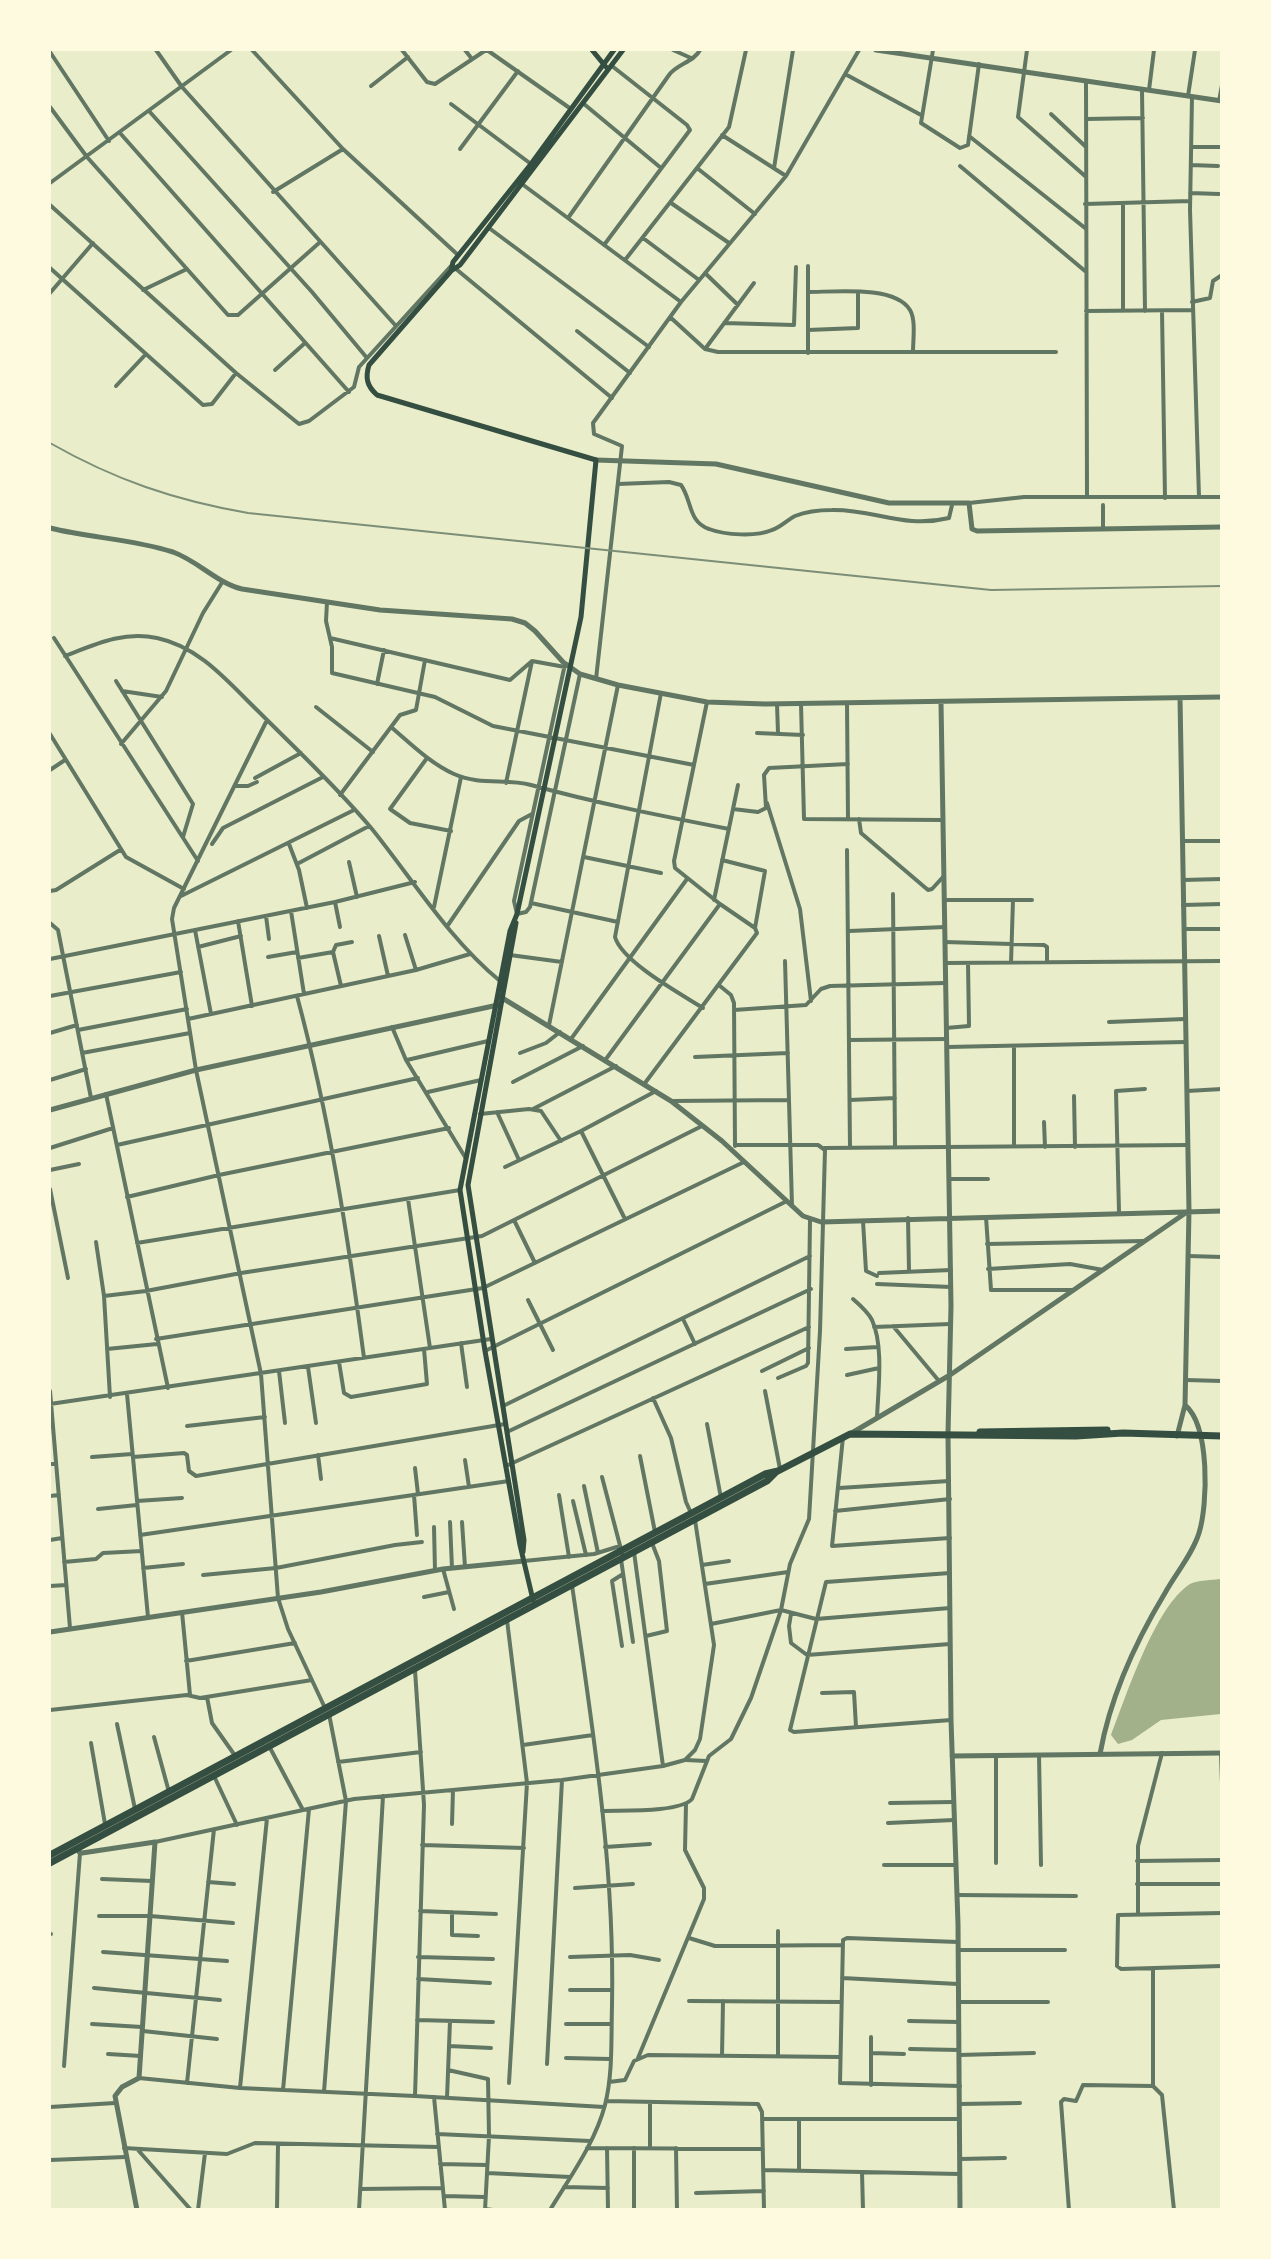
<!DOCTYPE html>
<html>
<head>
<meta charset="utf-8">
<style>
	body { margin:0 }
	#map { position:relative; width:1271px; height:2259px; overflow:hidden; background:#e9edc9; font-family:"IBM Plex Sans",sans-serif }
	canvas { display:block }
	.frame { position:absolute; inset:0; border:51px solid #fefae0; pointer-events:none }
</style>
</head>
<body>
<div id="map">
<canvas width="1271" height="2259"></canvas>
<div class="frame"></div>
</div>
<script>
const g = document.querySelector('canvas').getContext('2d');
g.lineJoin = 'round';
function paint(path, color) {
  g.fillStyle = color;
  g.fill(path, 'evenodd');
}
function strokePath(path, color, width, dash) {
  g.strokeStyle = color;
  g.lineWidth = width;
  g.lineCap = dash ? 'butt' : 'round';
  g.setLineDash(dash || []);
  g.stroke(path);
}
paint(new Path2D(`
	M1221,1579V1714L1161,1720L1132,1740L1118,1744L1111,1735C1126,1697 1155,1606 1190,1584C1197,1580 1213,1580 1221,1579Z`), '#a3b18a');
strokePath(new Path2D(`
	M156,50L182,87L396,326
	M252,50L343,149L458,255
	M402,50L427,82L435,84L486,50
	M465,50L472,59
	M487,50L571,109
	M673,50L691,58
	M933,50L921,123L960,148L968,145L979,64
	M1027,50L1018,117L1085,176
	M50,52L109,141
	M845,74L921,115
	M1086,81L1087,497
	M371,86L408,57
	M1142,90L1145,311
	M1149,90L1154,50
	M1188,96L1195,50
	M1192,97L1190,210L1199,497
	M1219,101L1222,85
	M451,104L531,164
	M584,104L661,168
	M50,107L87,157L228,315H238L319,243
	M149,111L312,292L367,358
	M1051,114L1085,146
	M1086,119L1143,118
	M120,133L349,392
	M722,135L786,176
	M969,136L1085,228
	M1191,147H1222
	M460,149L518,71
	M1191,165L1218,166
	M960,166L1085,271
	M697,168L755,214
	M774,168L793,50
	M50,183L231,50
	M522,184L681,302
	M273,192L343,149
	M1190,193L1219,194
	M671,203L729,243
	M1123,203V311
	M1085,204L1190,201
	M50,205L236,373L299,424L309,421L354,387L359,367L451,266
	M568,218L669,75C677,64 694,62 700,50
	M489,228L649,347
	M643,238L699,280
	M604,245L690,130L687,125L612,66
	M625,260L729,127L746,50
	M50,268L203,405L212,404L236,373
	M456,269L612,398
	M705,273L738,305
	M143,290L187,269
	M808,292C834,292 895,285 910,310C916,320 913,340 913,352
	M50,293L93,243
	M1192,302L1210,298L1213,281L1222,275
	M1086,311L1193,310
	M1162,311L1165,498
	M670,317L705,349L718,352H1056
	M724,323L794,325L796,267
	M808,330L858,328V292
	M577,331L630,373
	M705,349L754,283
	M808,353V266
	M275,370L305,343
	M116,386L146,354
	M618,484L669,482L681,485C692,500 688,522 709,529C725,535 756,537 772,530C781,527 787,520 795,516C805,512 821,510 832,510C874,509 904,529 949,518L952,505
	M969,503L1024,497H1222
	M1103,529V505
	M327,602L326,621L332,647V673L435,697L493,726L694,765
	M54,638L198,861
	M330,638L510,680L532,661L565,667
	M65,656C96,644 123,631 157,638C200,647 228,682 258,711C296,749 337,787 372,829C413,880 449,939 500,981
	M565,664L514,901L517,914L526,912L530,907L580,674
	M596,679L622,446L594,434L593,423L681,302L786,176L859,50
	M116,681L193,804L183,837
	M377,684L384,650
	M122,691L162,697
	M661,693L615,937C622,962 681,994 703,1008
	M847,703L848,819
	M777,704L778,733
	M801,704L804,819L943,820
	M316,707L373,752
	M267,720L174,908L172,919L196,1070L261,1374L278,1598L288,1629L325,1708
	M391,727C411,744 430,763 454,774C481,786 506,778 531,785C596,803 662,816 729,829
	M757,733L803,735
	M50,734L126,857L184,889
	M121,744L166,691L203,613L223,581
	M427,758L390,809L410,823L451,831
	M50,770L65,760
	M255,778L301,753
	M506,783L532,661
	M235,786H248L257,782
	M340,795L400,715L416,710L425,660
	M767,803L800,909L811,1001
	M733,809L758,812L766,808L764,775L769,768L848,764
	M859,819L861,833L928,890L932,889L943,877
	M1182,841H1222
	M212,844L223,828L323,777
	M289,844L299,870L307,908
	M847,850L850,1147
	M584,857L661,873
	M722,860L765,871L755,928
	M349,862L357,897
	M297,864L369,826
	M1183,880L1222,879
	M50,891L56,890L120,850
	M893,894L895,1147
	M181,896L354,810
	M714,900L738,785
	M944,900H1032
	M335,902L340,927
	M531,903L618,922
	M1183,905L1222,904
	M434,907L461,777
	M291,911L304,994
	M266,916L269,939
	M238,921L252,1006
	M50,923L58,930L91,1098
	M448,925L519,821L532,814
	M1184,929H1222
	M195,930L211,1014
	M849,931L945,927
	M405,935L416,970
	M379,936L388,976
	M945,942L1044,945L1047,947V962
	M198,947L241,936
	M333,952L336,945L352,942
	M510,955L562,962
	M268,957L297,952
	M298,958L333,952L341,986
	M50,959L335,902L415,882
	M785,961L792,1206
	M945,963L1222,961
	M1011,963L1013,900
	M720,986L731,995L734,1003L735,1146
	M50,996L181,972
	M297,996C329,1115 348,1236 364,1358
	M734,1010L806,1005L821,989L830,986L945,983
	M188,1019L416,970L470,954
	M1109,1022L1185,1019
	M549,1025L618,685
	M392,1027L406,1060L465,1157
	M946,1028L969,1026L968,963
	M78,1030L187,1009
	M50,1033L77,1025
	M571,1039L687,879
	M849,1040L947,1039
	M1014,1046V1146
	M947,1047L1186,1042
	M82,1053L190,1033
	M520,1053L546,1043L560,1032
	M695,1057L788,1053
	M606,1059L720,904
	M407,1060L488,1041
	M50,1080L86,1069
	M513,1082L583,1046
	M645,1083L757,933L755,928L720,904L675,868L674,861L707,702
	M1187,1091L1222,1089
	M428,1092L481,1080
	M106,1094L168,1388
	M1074,1096L1075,1147
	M850,1100L895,1098
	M671,1101L789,1100
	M533,1109L616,1066
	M497,1112L519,1160
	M480,1114L529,1109L541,1111L561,1141
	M1044,1122L1045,1147
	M581,1131L625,1219
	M117,1145L418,1078
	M50,1148L113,1128
	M824,1148L1188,1145
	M505,1167L581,1131L656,1091
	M50,1170L79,1164
	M949,1179H988
	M50,1189L68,1278
	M127,1197L219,1175L449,1128
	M408,1199L430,1348
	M1119,1212L1116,1091L1145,1089
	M986,1217L991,1290H1072
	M908,1218L909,1271
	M514,1220L535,1263
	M863,1221L866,1271L877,1276
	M96,1242L104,1296L110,1397
	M137,1243L460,1190
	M987,1244L1144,1241
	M1188,1256L1222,1257
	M988,1269L1070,1264L1103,1270
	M879,1273L951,1270
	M877,1284L951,1287
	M104,1296L146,1291L241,1273L482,1236L702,1126
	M853,1299C860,1305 868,1312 872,1320C884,1346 878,1390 877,1418
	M528,1300L553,1350
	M683,1319L695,1344
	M893,1326L939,1381
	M874,1327L950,1324
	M156,1339L483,1288L744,1162
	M461,1343L467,1387
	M107,1349L157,1344
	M846,1349L877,1347
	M485,1351L787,1201
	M339,1362L344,1393L351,1397L427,1384L424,1349
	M308,1367L316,1423
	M279,1371L285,1423
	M762,1371L809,1348
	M847,1375L879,1368
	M778,1378L806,1366L808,1363L810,1220
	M1186,1380L1222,1381
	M50,1391L70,1628
	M765,1391L780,1469
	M127,1394L148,1617
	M653,1398L671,1438L686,1502L691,1513
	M50,1404L491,1339
	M503,1406L810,1256
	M707,1424L721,1498
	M187,1426L265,1417
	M507,1432L811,1289
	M843,1437L832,1546L950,1538
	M318,1455L321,1479
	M640,1456L655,1532
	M92,1457L132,1454
	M133,1457L184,1453L187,1455L189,1471L196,1476L505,1424
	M465,1460L469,1487
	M50,1464H56
	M506,1466L809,1327
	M415,1468L418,1494
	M602,1477L623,1557
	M584,1486L598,1553
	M839,1488L949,1481
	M414,1495L417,1535
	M559,1495L569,1557
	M50,1496L59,1495
	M137,1501L182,1498
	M573,1501L586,1555
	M98,1509L137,1505
	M835,1511L950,1499
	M450,1522L452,1568
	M462,1522L465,1567
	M434,1527L435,1571
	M140,1535L509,1481
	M50,1540L62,1538
	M634,1552L663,1766
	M621,1559L633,1642
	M524,1561L594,1554L620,1546
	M64,1562L96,1559L103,1553L142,1551
	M702,1565L729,1561
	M143,1568L183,1564
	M443,1569L454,1609
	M950,1573L826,1582L790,1730L794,1732L951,1720
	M203,1575L276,1568L395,1545L422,1542
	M705,1584L788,1572
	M50,1586L66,1585
	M424,1597L449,1592
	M182,1612L190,1695
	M791,1614L789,1626L791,1643L807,1655L950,1644
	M507,1620L527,1783L509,2083
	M711,1624L781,1610L816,1619L950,1608
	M646,1636L667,1631L659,1561L652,1543
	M622,1646L612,1581L623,1574
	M186,1661L295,1643
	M822,1693L854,1692L856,1727
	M207,1697L212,1723L236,1757
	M50,1710L187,1695L200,1698L312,1680
	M117,1724L135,1809
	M154,1737L169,1792
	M91,1743L105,1824
	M523,1745L593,1735
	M269,1746L303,1810
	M1221,1753L1222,1784
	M996,1755V1863
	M1039,1755L1041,1865
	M686,1760L706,1761
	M338,1762L421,1752
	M214,1776L237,1825
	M890,1803L953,1802
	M602,1811C621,1810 679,1813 692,1799L709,1756L731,1739L751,1698L781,1610L790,1564L809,1519L820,1331L825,1150L818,1145H735
	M888,1823L954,1820
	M452,1824L453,1790
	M155,1842L354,1799L562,1780L663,1766L685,1760L695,1750L700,1739L714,1645L695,1520
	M422,1845L524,1848
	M605,1847L650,1844
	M1137,1861L1222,1860
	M884,1865H956
	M102,1879L152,1881
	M208,1882L234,1884
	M1137,1884H1222
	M575,1888L633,1884
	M957,1895L1076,1896
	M420,1911L496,1914
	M452,1912V1935L478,1936
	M1222,1913L1118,1915L1117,1966L1121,1969L1222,1966
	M1138,1914V1846L1162,1753
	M99,1916H150L233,1923
	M50,1934H51
	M689,1938L715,1946L843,1945
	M958,1942L847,1938L843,1940L840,2083L960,2086
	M958,1950H1065
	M103,1952L227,1961
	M418,1957L493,1959
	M570,1957L630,1955L659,1960
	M842,1978L958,1984
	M418,1979L490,1983
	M94,1988L220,2000
	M570,1990H612
	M689,2001L841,2002
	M959,2002H1048
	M417,2020L493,2022
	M909,2021L959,2022
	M92,2024L142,2027
	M566,2024H611
	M143,2031L217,2039
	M449,2046L491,2048
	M910,2049L959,2050
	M871,2053L904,2054
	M108,2054L141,2056
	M959,2055L1034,2053
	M722,2056L723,2001
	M778,2056V1931
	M566,2058L610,2059
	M638,2058L704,1899V1888L685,1850L686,1804
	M547,2064L562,1780
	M64,2066L80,1853
	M448,2070L488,2079L489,2136L485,2210
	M139,2078L240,2088L415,2096L424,1805L415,1670
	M609,2082L625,2080L634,2061L648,2055L840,2057
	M187,2083L214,1829
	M871,2085V2037
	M1153,2086L1162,2095L1174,2210
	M240,2088L267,1818
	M283,2090L309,1809
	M324,2092L346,1801L329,1714
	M415,2096L604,2107
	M434,2097L445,2210
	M447,2098L450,2021
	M606,2101L758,2104L762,2112L764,2210
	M960,2104L1020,2103
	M50,2107L115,2103
	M762,2119H959
	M437,2134L590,2141
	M124,2148L227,2154L255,2143L439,2147
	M587,2148L763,2149
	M607,2148L608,2210
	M650,2148V2102
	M676,2148L677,2210
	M138,2150L191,2210
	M960,2159L1005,2158
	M50,2160L125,2157
	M440,2164L487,2165
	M763,2170L960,2174
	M799,2170V2119
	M862,2172L863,2210
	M487,2173L570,2177
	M564,2187L608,2188
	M360,2189L443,2188
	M696,2193L764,2191
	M444,2196L485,2197
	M485,2209L493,2210
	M198,2210L205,2153
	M277,2210L278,2144
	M359,2210L383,1796
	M550,2210C570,2177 595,2143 605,2105C613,2073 611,2039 612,2006C615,1865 592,1724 572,1585
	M634,2210V2148
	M1069,2210L1061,2102L1064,2099L1076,2101L1083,2085L1153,2086V1968`), '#617663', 4);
strokePath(new Path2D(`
	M876,50L1222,101
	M596,460L716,464L889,503H969L972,529L977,531L1222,527
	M50,528C90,538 133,539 173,552C198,561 217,583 242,589L380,610L512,619L525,623L535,631L563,662L580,674L618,685L707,702L765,704L1222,697
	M941,702L951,1306L948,1434L951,1720L958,1924L960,2210
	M499,996L671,1101L722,1141L803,1216L821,1222L1222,1211
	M50,1110L196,1070L498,1005
	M850,1434L950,1375L1187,1212
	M1177,1436L1185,1405L1189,1211L1180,698
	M50,1632L321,1592L443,1569L524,1561
	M1100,1754C1110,1698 1136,1641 1165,1593C1176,1573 1192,1555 1199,1533C1208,1504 1210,1426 1185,1405
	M952,1756L1222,1753
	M79,1847V1852L82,1853L155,1842L139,2078L122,2087L115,2096L137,2210`), '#617663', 5);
strokePath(new Path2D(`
	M592,50L606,67
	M451,271L453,262L531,164L614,50
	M516,923L468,1185L524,1540L523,1552
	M533,1600L520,1545L485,1351L460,1190L510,931L517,914L581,617L596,460L377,395C367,386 365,378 369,365L451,271L460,265L623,50`), '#344e41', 5);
strokePath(new Path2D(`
	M980,1432L1107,1430
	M50,1855L765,1474L778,1471L850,1434L1076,1436L1123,1433L1222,1436
	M50,1863L767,1481L776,1472`), '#344e41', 7);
strokePath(new Path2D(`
	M50,443C115,480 174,500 248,513L991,590L1222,586`), '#7c8e77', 2);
</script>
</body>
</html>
